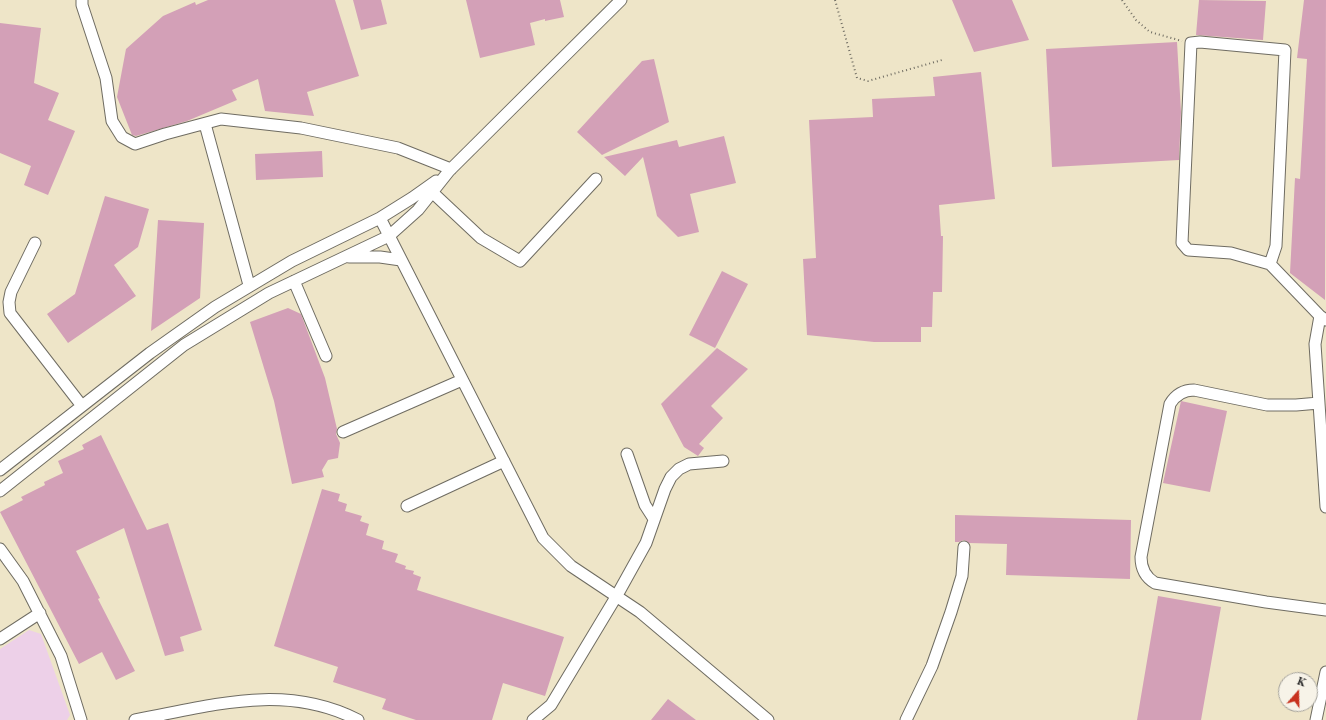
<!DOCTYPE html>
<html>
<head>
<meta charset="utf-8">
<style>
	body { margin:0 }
	#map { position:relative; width:1326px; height:720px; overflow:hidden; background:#eee5c8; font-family:"EB Garamond",serif }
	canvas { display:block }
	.north { position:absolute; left:1278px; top:672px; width:40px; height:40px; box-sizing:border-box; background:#f7f3e8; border:1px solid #a5a39c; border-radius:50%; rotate:20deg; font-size:11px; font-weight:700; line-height:16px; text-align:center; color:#2b2b2b }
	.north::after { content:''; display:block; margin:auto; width:14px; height:18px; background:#c8321e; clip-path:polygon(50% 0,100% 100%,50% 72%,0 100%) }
</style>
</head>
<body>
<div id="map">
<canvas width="1326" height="720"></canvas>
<div class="north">K</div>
</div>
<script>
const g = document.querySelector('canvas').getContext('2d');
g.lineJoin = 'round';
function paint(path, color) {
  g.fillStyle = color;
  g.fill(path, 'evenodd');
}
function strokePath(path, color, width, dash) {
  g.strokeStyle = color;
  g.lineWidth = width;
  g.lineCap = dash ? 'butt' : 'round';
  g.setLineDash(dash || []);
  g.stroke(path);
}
paint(new Path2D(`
	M29,630L41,634L70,715L67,720H0V649Z`), '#edd0e8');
paint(new Path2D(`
	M208,0H335L359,76L307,92L314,116L265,111L258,79L232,90L237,100L187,121L136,136L132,135L117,97L126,49L163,16L195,2L196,5Z
	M353,0H381L387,24L361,30Z
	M466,0H560L564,17L545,21V19L530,23L535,45L480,58Z
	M952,0H1012L1029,40L974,52Z
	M1199,0L1266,1L1263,40L1196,35Z
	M1304,0H1326L1325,300L1290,273L1295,178L1300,179L1307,59L1297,58Z
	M0,23L41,28L34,83L59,93L48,120L75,131L48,195L24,185L31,166L0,153Z
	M1177,42L1181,112L1179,160L1052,167L1046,49Z
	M654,59L669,122L602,155L577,132L642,61Z
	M981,72L995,199L939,205L941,236H943L942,292H933L932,327H921V342H874L807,335L803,259L816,258L809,120L873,117L872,99L935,96L933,77Z
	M724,136L736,183L690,194L699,232L678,237L657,216L643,157L625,176L604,157L677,140L679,147Z
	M322,151L323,177L256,180L255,154Z
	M105,196L149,209L138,247L114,265L136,296L68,343L47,314L75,294Z
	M158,220L204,223L200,298L151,331Z
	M722,271L748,284L715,348L689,335Z
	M288,308L301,314L325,378L337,429L336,434L340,443L338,458L328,460L322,470L324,477L292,484L274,401L250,322Z
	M717,348L748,369L711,406L723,418L699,444L704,448L698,456L684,447L661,404Z
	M1181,401L1227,411L1210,492L1163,483Z
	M101,435L147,530L168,523L202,630L180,637L184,651L165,656L124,528L76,551L100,598L98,599L135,671L116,680L102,652L79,664L0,512L23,500L21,497L45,485L44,482L63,473L58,461L84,449L82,445Z
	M322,489L340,494L338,501L347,504L345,511L362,516L360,521L369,524L366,535L384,541L382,549L398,554L395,562L406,566L405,569L414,571L413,574L421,577L417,590L564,637L545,696L503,683L492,720H416L382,709L386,699L333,682L338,667L274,646Z
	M955,515L1131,520L1130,579L1006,575L1007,544L969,543L964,540L959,542H955Z
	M1158,596L1221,607L1201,720H1137Z
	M668,699L696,720H651Z`), '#d3a0b7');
const minor = new Path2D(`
	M82,0V5L106,78L112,121L122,137L135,144L165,134L221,119L301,128L398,148L451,169
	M205,124L249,285
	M432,192L481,238L520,261L596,179
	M380,218L543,538L571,566L640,612L768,720
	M35,243L11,292L9,302L10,313L82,406
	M349,257H380L401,260
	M1270,264L1276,246L1285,50L1200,42L1191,43L1182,243L1188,250L1231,253L1270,264L1320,316L1326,320
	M294,281L326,356
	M1320,316L1315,344L1326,507
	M1319,403L1296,405H1267L1194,390C1184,390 1176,394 1170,404L1141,557C1141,568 1145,577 1155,583L1266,602L1326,610
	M343,432L462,380
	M627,454L645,505L654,519
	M0,470L150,353L215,307L292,261L380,218L412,198L436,181
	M0,491L184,345L269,293L389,236L418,210L449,171L621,0
	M407,506L504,461
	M0,549L23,581L61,656L81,720
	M0,639L40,613
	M135,720C211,706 284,682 358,720
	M533,720L551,705L616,597L646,543L665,489L671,477L679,469L689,464L723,461
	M906,720L932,666L951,612L962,576L964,547
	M1316,720L1326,672`);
strokePath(minor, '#6f6c62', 13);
strokePath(new Path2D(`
	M835,0L857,78L868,81L942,60
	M1122,0L1136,20L1150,32L1182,41`), '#6f6c62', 2, [1, 3]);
strokePath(minor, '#fff', 11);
</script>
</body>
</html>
